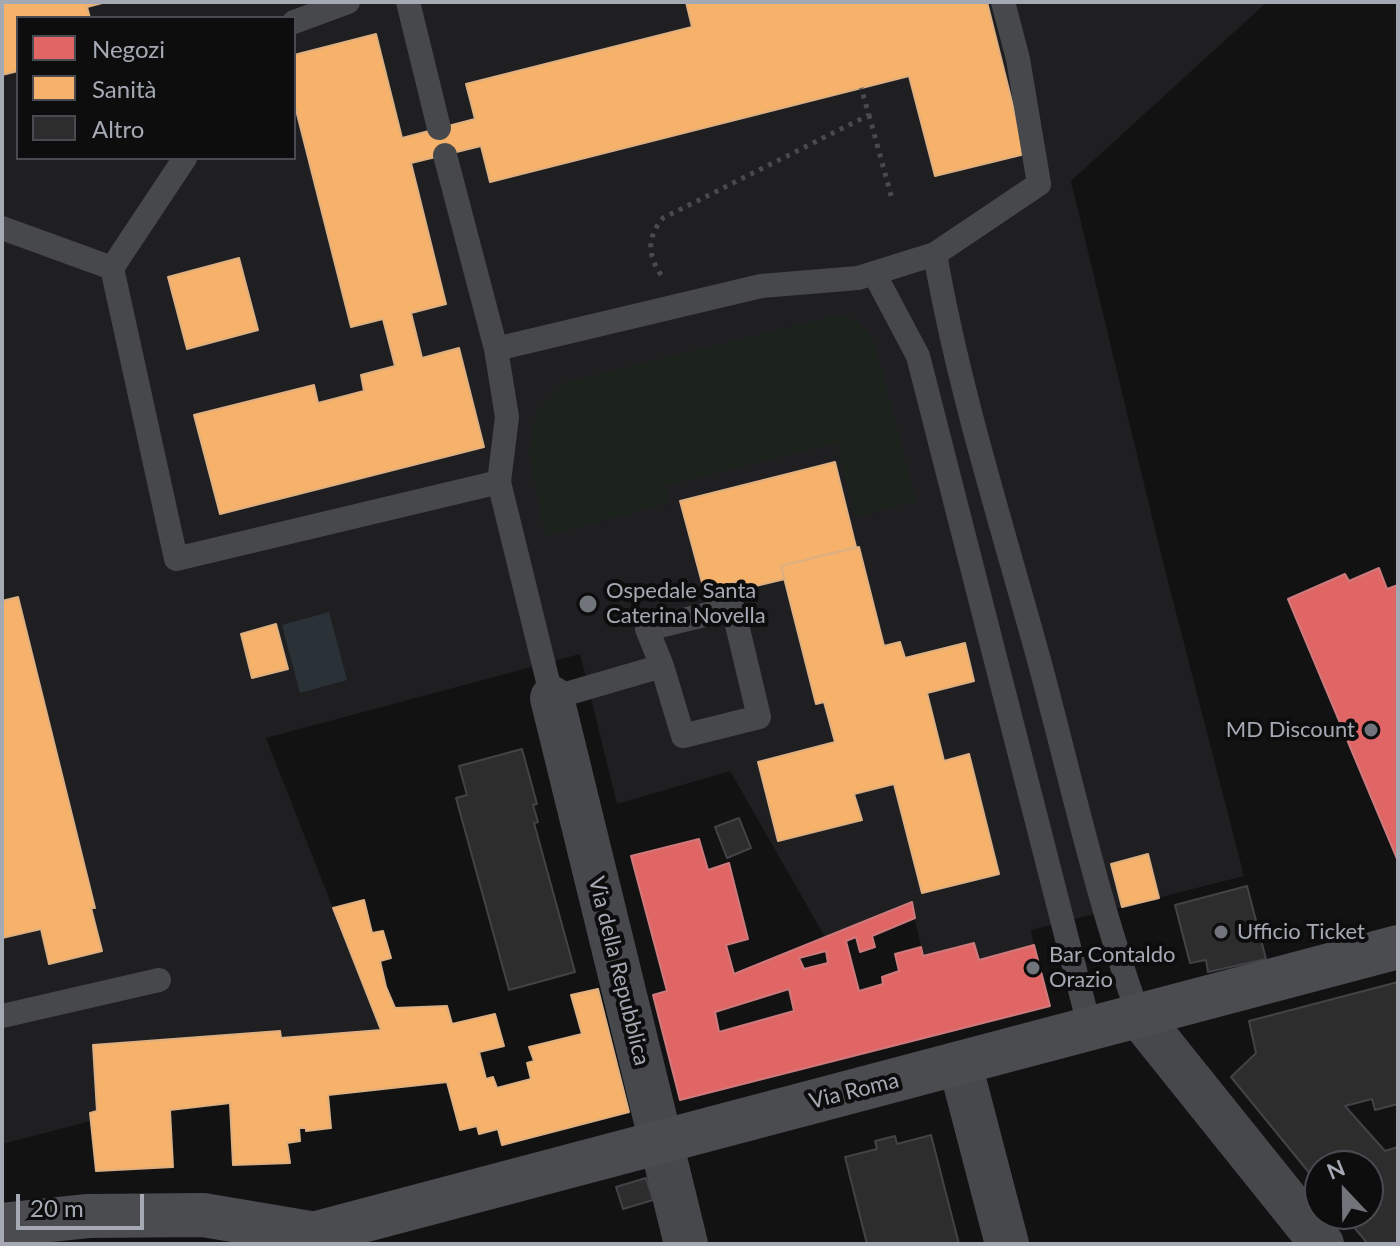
<!DOCTYPE html>
<html>
<head>
<meta charset="utf-8">
<style>
	body { margin:0 }
	#map { position:relative; width:1400px; height:1246px; overflow:hidden; background:#121213; font-family:Lato,sans-serif }
	canvas { display:block }
	.frame { position:absolute; inset:0; border:4px solid #a4a9b3; pointer-events:none }
	.legend { position:absolute; left:16px; top:16px; width:280px; height:144px; box-sizing:border-box; background:#0d0d0e; border:2px solid #494b50; margin:0; padding:10px 14px; list-style:none; font-size:24px; color:#a4a9b3 }
	.legend li { display:flex; align-items:center; gap:16px; height:40px }
	.legend b { width:40px; border:2px solid #494b50 }
	.north { position:absolute; left:1304px; top:1150px; width:80px; height:80px; box-sizing:border-box; background:#0d0d0e; border:2px solid #494b50; border-radius:50%; rotate:338deg; font-size:22px; font-weight:700; line-height:32px; text-align:center; color:#a4a9b3 }
	.north::after { content:''; display:block; margin:auto; width:28px; height:36px; background:#71747b; clip-path:polygon(50% 0,100% 100%,50% 72%,0 100%) }
	.scale { position:absolute; left:16px; top:1194px; width:128px; height:36px; box-sizing:border-box; border:4px solid #a4a9b3; border-top:0; padding-left:10px; font-size:24px; line-height:28px; white-space:nowrap; color:#a4a9b3; -webkit-text-stroke:6px #0d0d0e; paint-order:stroke }
</style>
</head>
<body>
<div id="map">
<canvas width="1400" height="1246"></canvas>
<div class="frame"></div>
<ul class="legend">
<li><b style="height:22px;background:#e06666"></b>Negozi</li>
<li><b style="height:22px;background:#f6b26b"></b>Sanità</li>
<li><b style="height:22px;background:#2d2d2e"></b>Altro</li>
</ul>
<div class="north">N</div>
<div class="scale">20 m</div>
</div>
<script>
const g = document.querySelector('canvas').getContext('2d');
g.lineJoin = 'round';
function paint(path, color) {
  g.fillStyle = color;
  g.fill(path, 'evenodd');
}
function strokePath(path, color, width, dash) {
  g.strokeStyle = color;
  g.lineWidth = width;
  g.lineCap = dash ? 'butt' : 'round';
  g.setLineDash(dash || []);
  g.stroke(path);
}
function label(font, color, halo, rows, align = 'center') {
  g.font = font + ' Lato,sans-serif';
  g.lineWidth = 8;
  g.setLineDash([]);
  g.textBaseline = 'middle';
  g.strokeStyle = halo;
  g.fillStyle = color;
  for (const [text, x, y, turn = 0] of rows) {
    g.save();
    g.translate(x, y);
    g.rotate((+turn || 0) * Math.PI / 180);
    g.textAlign = isNaN(turn) ? turn : align;
    if (halo) g.strokeText(text, 0, 0);
    g.fillText(text, 0, 0);
    g.restore();
  }
}
paint(new Path2D(`
	M2,2H1267L1071,181L1161,554L1244,876L1031,930L1034,945L979,960L923,956L911,902L825,937L730,771L617,804L580,654L266,738L381,1030L281,1038L280,1031L94,1045L97,1111L90,1113L91,1121L2,1144ZM18,18H294V158H18Z`), '#1f1f21');
paint(new Path2D(`
	M835,316L856,319L873,338L916,501L856,517L836,443L665,486L669,503L545,536L529,452L536,413L563,383Z`), '#1c231d');
paint(new Path2D(`
	M329,612L347,680L300,693L282,625Z`), '#2a3237');
const shops = new Path2D(`
	M1379,568L1387,589L1398,585V861L1288,599L1345,574L1349,581Z
	M699,839L708,870L729,863L748,939L726,945L734,974L912,902L915,918L872,936L875,947L860,952L856,937L846,941L859,991L883,984L882,977L899,971L895,954L921,947L923,956L974,943L979,960L1034,945L1050,1006L680,1100L653,995L667,991L631,856ZM826,951L828,963L804,969L799,958ZM789,989L794,1011L719,1032L715,1012Z`);
paint(shops, '#e06666');
strokePath(shops, '#ce7a7d', 2);
const health = new Path2D(`
	M2,2H106L87,7L90,18H18V71L2,75Z
	M686,2H987L1025,154L935,176L909,76L490,182L481,146L411,163L446,304L411,313L422,358L459,348L484,447L220,514L194,415L314,385L318,403L364,391L361,375L395,366L383,319L351,327L294,102V55L376,34L402,138L475,119L466,84L692,27Z
	M239,258L258,330L187,349L168,277Z
	M835,462L856,547L781,566L785,579L747,588L744,580L704,590L680,501Z
	M859,547L884,646L900,642L905,658L965,643L974,681L927,693L944,761L969,754L999,874L922,893L894,784L854,794L862,820L778,841L758,762L835,742L824,702L816,704L781,566Z
	M18,597L95,908H91L102,951L49,964L41,929L2,938V601Z
	M276,624L288,669L252,678L241,634Z
	M1148,854L1159,898L1122,907L1111,864Z
	M364,900L372,933L383,931L391,958L380,961L386,987L395,1008L447,1006L452,1024L495,1014L504,1046L479,1052L486,1079L493,1077L497,1088L531,1079L527,1063L534,1061L529,1047L582,1034L571,995L598,989L629,1112L502,1145L498,1129L479,1134L477,1126L460,1130L447,1082L328,1095L331,1128L306,1131V1128H299L300,1141L287,1143L290,1163L233,1165L230,1103L170,1110L173,1167L96,1171L90,1113L97,1111L93,1045L280,1031L281,1038L381,1030L333,908Z`);
paint(health, '#f6b26b');
strokePath(health, '#ddaf81', 2);
const building = new Path2D(`
	M522,749L537,804L533,805L538,822L534,823L575,972L509,990L456,798L467,795L459,766Z
	M739,818L751,848L727,858L715,827Z
	M1247,886L1266,959L1208,972L1206,960L1190,963L1175,905Z
	M1398,982V1104L1375,1110L1372,1099L1345,1106L1385,1151L1398,1147V1244H1368L1343,1214H1368V1166H1320V1186L1231,1077L1256,1053L1249,1021Z
	M931,1135L959,1244H867L845,1157L877,1149L875,1141L895,1136L897,1144Z
	M646,1178L653,1200L623,1209L616,1187Z`);
paint(building, '#2d2d2e');
strokePath(building, '#424346', 2);
strokePath(new Path2D(`
	M869,115L892,199
	M661,275C647,254 647,237 663,218L869,115L861,88`), '#484a4d', 5, [4, 6]);
strokePath(new Path2D(`
	M408,2L439,128
	M294,22L348,2
	M445,155L496,349
	M185,158L112,268L176,559L499,482
	M2,228L112,268
	M935,254C959,391 1002,525 1039,660C1071,779 1097,900 1139,1016
	M874,273L918,356L1090,1029
	M662,666L647,629L733,608L759,717L683,736L662,666L552,698L499,482L507,417L496,349L761,286L858,278L935,254L1039,184L1018,59L1003,2
	M2,1016L159,980`), '#47484b', 24);
strokePath(new Path2D(`
	M552,698L686,1244
	M960,1064L1007,1244`), '#47484b', 44);
strokePath(new Path2D(`
	M1139,1016L1322,1244`), '#47484b', 44);
strokePath(new Path2D(`
	M2,1225L88,1216L203,1215L310,1233
	M275,1244L1398,947`), '#4b4c4f', 44);
for (const [x, y, r, color] of [
	[588,604,10,"#71747b"],
	[1371,730,8,"#71747b"],
	[1221,932,8,"#71747b"],
	[1033,968,8,"#71747b"]
]) {
  const dot = new Path2D();
  dot.arc(x, y, r, 0, 2 * Math.PI);
  g.fillStyle = color;
  g.fill(dot);
  strokePath(dot, '#0d0d0e', 3);
}
label('22px', '#a4a9b3', '#0d0d0e', [
	["Ospedale Santa",606,591],
	["Caterina Novella",606,616],
	["MD Discount",1355,730,"right"],
	["Ufficio Ticket",1237,932],
	["Bar Contaldo",1049,955],
	["Orazio",1049,980]
], 'left');
label('22px', '#a4a9b3', '#0d0d0e', [
	["Via della Repubblica",619,971,76],
	["Via Roma",854,1091,-14]
]);
</script>
</body>
</html>
